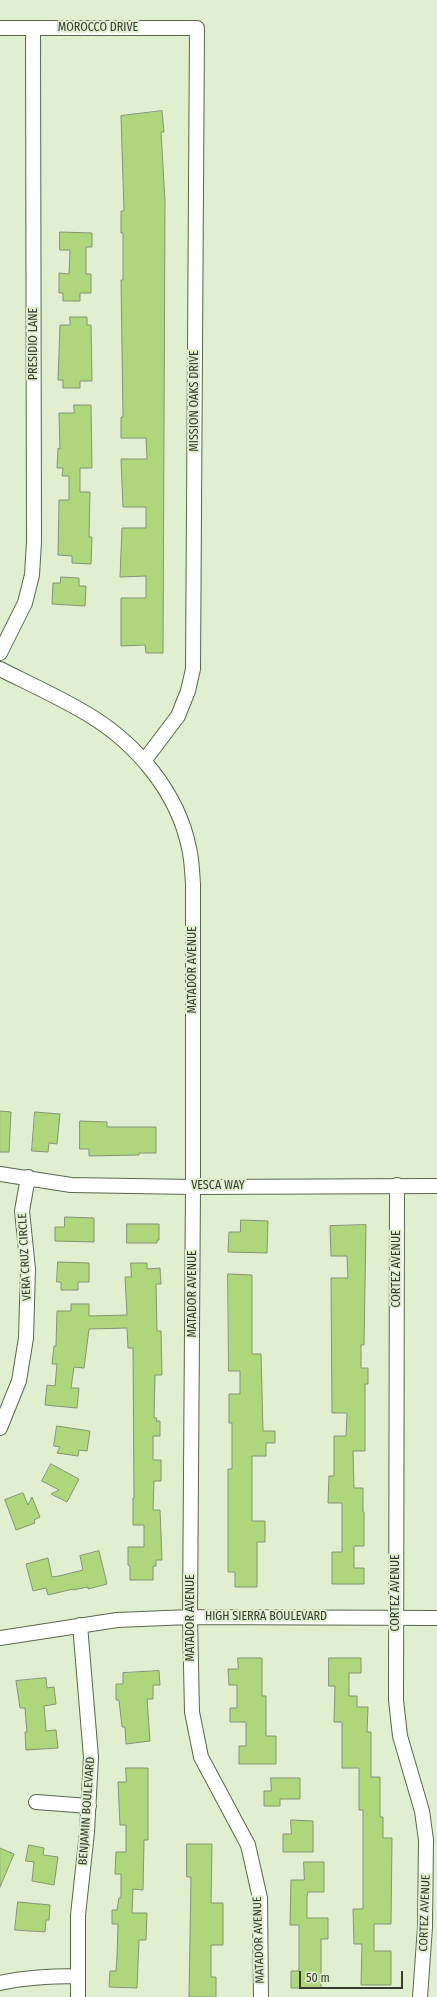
<!DOCTYPE html>
<html>
<head>
<meta charset="utf-8">
<style>
	body { margin:0 }
	#map { position:relative; width:437px; height:1997px; overflow:hidden; background:#dfefd0; font-family:"Fira Sans Condensed",sans-serif }
	canvas { display:block }
	.scale { position:absolute; left:299px; top:1971px; width:104px; height:18px; box-sizing:border-box; border:2px solid #363c30; border-top:0; padding-left:5px; font-size:12px; line-height:14px; white-space:nowrap; color:#363c30; -webkit-text-stroke:3px #dfefd0; paint-order:stroke }
</style>
</head>
<body>
<div id="map">
<canvas width="437" height="1997"></canvas>
<div class="scale">50 m</div>
</div>
<script>
const g = document.querySelector('canvas').getContext('2d');
g.lineJoin = 'round';
function paint(path, color) {
  g.fillStyle = color;
  g.fill(path, 'evenodd');
}
function strokePath(path, color, width, dash) {
  g.strokeStyle = color;
  g.lineWidth = width;
  g.lineCap = dash ? 'butt' : 'round';
  g.setLineDash(dash || []);
  g.stroke(path);
}
function label(font, color, halo, rows, align = 'center') {
  g.font = font + ' "Fira Sans Condensed",sans-serif';
  g.lineWidth = 4;
  g.setLineDash([]);
  g.textBaseline = 'middle';
  g.strokeStyle = halo;
  g.fillStyle = color;
  for (const [text, x, y, turn = 0] of rows) {
    g.save();
    g.translate(x, y);
    g.rotate((+turn || 0) * Math.PI / 180);
    g.textAlign = isNaN(turn) ? turn : align;
    if (halo) g.strokeText(text, 0, 0);
    g.fillText(text, 0, 0);
    g.restore();
  }
}
const building = new Path2D(`
	M162,111L164,132H161L165,201L163,653H146L145,645L121,646V598H146V576L120,577L122,528H146V507H123L121,459H147L146,438H121V417H123L121,280H123V233H121V211H124L121,116Z
	M60,232L92,233V247H86V274H91V293H80V301H63V293H59V273L69,274L70,250H60Z
	M70,317H87V325H91L92,381H80V388H63V380H58L60,325H70Z
	M74,405H91L92,468H80V492H90L89,537H92L91,564L72,563V556L58,555L59,500H69V476H62L63,468H57L58,448L60,449L59,413H74Z
	M61,577L79,578V586H86L85,606L52,604L53,583H60Z
	M0,1111L11,1112L9,1152H0Z
	M35,1112L60,1114L57,1144L49,1143L48,1152L32,1151Z
	M80,1121L107,1122V1127H156V1153H139V1155L89,1156V1149H80Z
	M65,1217L94,1218V1242L55,1241V1227H64Z
	M241,1220L268,1221L267,1253L228,1252L229,1232H240Z
	M127,1224H159V1240H157V1243H127Z
	M366,1225L364,1345H361V1368H368V1384H365V1451H353L354,1488H363V1512H364V1546H354V1568H364V1584H332V1552H342V1503H328L329,1476H334V1436H346L347,1413H332L331,1278H348L347,1256H331L330,1226Z
	M58,1262L89,1263V1282H78V1290H61V1282H57Z
	M131,1263H147V1269L160,1268L161,1284H156L157,1331H161L162,1375H155L154,1418H157L156,1421H160V1436H153V1460H161V1481H154L153,1510H160L162,1560H156V1566H153V1580H130V1566L128,1565V1547H144V1525H133V1498H134L133,1348H128L127,1328L89,1329L84,1368L74,1367L71,1388H79L77,1408L45,1405L47,1385L55,1386L57,1364H52L54,1346H56L57,1311H71V1304H89V1316L127,1315L125,1277H131Z
	M228,1274L252,1275V1354H261L263,1431H275V1443H266V1456H252V1521H265V1542H257V1587H235V1572H228V1469H232V1423H229V1394H240V1371H229Z
	M57,1426L90,1431L87,1451L79,1450L78,1456L57,1453L60,1447L54,1446Z
	M51,1464L79,1479L67,1502L51,1494L59,1490L42,1481Z
	M23,1493L28,1505L32,1497L40,1517L34,1520L35,1523L16,1530L5,1500Z
	M99,1551L107,1584L88,1589V1587L73,1590V1589L48,1595L46,1588L33,1591L26,1564L48,1558L52,1577L59,1576L83,1570L80,1556Z
	M238,1658H262V1696H266V1736H276V1764H239V1746H246V1722H230V1708H237V1685H229L228,1669H238Z
	M329,1658H361V1673H349V1696H357V1707H368L367,1732H371V1777H380V1817H383V1838H392L391,1924H374V1951H391V1985H361L362,1944H354L353,1909H363V1810H359V1768H342V1722H334L335,1686H329Z
	M159,1671L160,1685H153V1699H147L150,1741L126,1744L125,1727H122L119,1700H116V1684H123V1673Z
	M46,1678L47,1688L54,1687L56,1704L44,1706L46,1731L56,1730L58,1748L26,1750L25,1732H27L25,1708H20L16,1681Z
	M126,1768H148V1840H144L143,1890L133,1889L132,1913H147L146,1940H139L137,1988L109,1987L110,1971H116L117,1956L118,1924H112V1910H117L119,1898H121V1874H115L116,1852H126V1825H120L118,1782H126Z
	M271,1778H300V1799H280V1806H264V1791H271Z
	M291,1820L313,1821V1852H283V1834H291Z
	M187,1844H212L211,1903H223V1945H211V1977H216V1997H189L191,1877H187Z
	M29,1845L44,1848L43,1855L58,1857L54,1885L32,1881L34,1862L26,1861Z
	M0,1848L14,1854L0,1887Z
	M304,1862H324V1892H308L307,1896V1918H328V1939H321V1988H291V1971H299V1925H290L291,1880H304Z
	M18,1902L50,1905L49,1920H46L45,1932L15,1930Z`);
paint(building, '#aed77c');
strokePath(building, '#869478', 1);
const street = new Path2D(`
	M0,28H197L193,669L188,691L178,716L144,761
	M0,653L25,603L32,575L34,542L33,28
	M0,669C30,684 61,698 89,715C137,744 178,793 189,848C192,860 192,872 193,884V1187L190,1617L192,1712L201,1757L248,1845L260,1898L261,1997
	M0,1174L71,1185L193,1187L437,1186
	M397,1185L396,1700L400,1736L422,1811L426,1840L425,1927L420,1997
	M0,1428L19,1381L26,1338L28,1269L22,1211L28,1177
	M0,1638L117,1620L190,1617L437,1618
	M36,1802L89,1806
	M0,1983C26,1977 51,1976 78,1976
	M78,1997V1915L87,1832L91,1757L80,1625`);
strokePath(street, '#5a674d', 16);
strokePath(street, '#fff', 14);
label('12px', '#363c30', '#dfefd0', [
	["MOROCCO DRIVE",98,28],
	["PRESIDIO LANE",34,344,-90],
	["MISSION OAKS DRIVE",195,401,-90],
	["MATADOR AVENUE",193,970,-90],
	["VESCA WAY",218,1186],
	["VERA CRUZ CIRCLE",25,1257,-93],
	["CORTEZ AVENUE",397,1269,-90],
	["MATADOR AVENUE",193,1294,-90],
	["CORTEZ AVENUE",396,1593,-90],
	["HIGH SIERRA BOULEVARD",266,1617],
	["MATADOR AVENUE",191,1618,-90],
	["BENJAMIN BOULEVARD",87,1811,-86],
	["CORTEZ AVENUE",425,1913,-88],
	["MATADOR AVENUE",259,1940,-92]
]);
</script>
</body>
</html>
